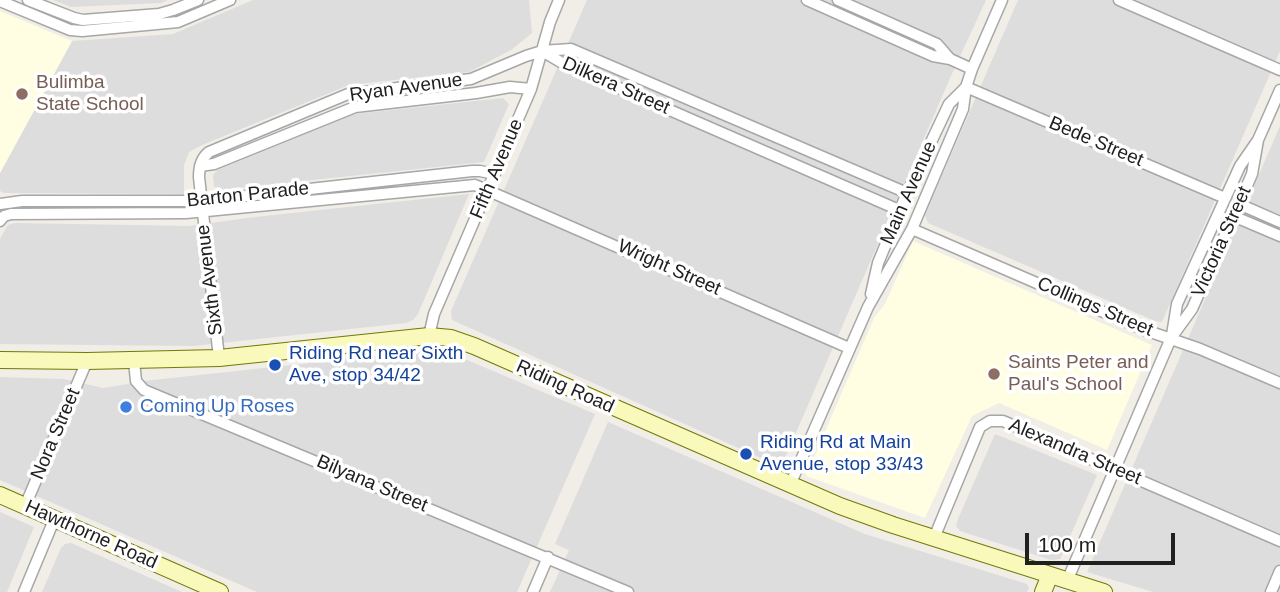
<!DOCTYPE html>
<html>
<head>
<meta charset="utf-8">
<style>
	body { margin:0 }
	#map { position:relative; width:1280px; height:592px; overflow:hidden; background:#f1ede7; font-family:Arial,sans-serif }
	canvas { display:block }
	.scale { position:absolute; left:1025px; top:533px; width:150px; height:32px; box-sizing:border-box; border:4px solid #202020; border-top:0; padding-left:9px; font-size:21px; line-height:24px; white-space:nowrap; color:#202020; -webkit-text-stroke:5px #fff; paint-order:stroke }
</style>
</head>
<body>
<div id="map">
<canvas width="1280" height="592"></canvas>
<div class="scale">100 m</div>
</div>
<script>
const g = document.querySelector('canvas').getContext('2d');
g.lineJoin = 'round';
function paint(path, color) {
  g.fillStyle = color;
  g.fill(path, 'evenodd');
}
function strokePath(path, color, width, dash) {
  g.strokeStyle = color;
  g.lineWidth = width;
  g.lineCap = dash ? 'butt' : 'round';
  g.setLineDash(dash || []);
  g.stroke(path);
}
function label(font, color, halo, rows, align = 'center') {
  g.font = font + ' Arial,sans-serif';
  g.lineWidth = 7;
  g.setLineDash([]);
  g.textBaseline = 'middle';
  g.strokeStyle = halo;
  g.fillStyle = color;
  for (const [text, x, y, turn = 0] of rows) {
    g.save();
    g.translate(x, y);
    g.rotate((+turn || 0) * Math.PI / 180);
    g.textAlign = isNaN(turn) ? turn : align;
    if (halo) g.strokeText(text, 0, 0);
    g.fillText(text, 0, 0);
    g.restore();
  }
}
paint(new Path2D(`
	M53,0H168L161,3L71,7Z
	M253,0H529L532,33L511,50L469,72L349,85L202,145L189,152L184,165V194L4,193L0,191V173L72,41L173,34Z
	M587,0H986L951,76L781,467L452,320L451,311Z
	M1018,0H1280V51L1162,322L1155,321L928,223L925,215Z
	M503,98L509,104L484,162L218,190L214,186L213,175L217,170L354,114Z
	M1280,126V592H1153L1087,572Z
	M469,194L418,314L413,320L406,323L193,346L0,344V239L8,225L15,223L189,226L255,217Z
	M412,352H448L595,414L517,592H257L0,480V377L64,379L103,388L153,380Z
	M608,422L865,534L1027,584L1029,588L1027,592H550L569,550L555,544Z
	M995,434L1097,475L1060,559L1051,560L960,531L956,526L958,519Z
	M0,512L34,527L7,592H0Z
	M71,543L182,592H42L61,548L65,544Z`), '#dedddd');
paint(new Path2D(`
	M0,11L72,41L0,173Z
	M913,241L1152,345L1107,450L999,403L972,416L925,518L806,476L874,318L885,304Z`), '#fffee2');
const street = new Path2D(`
	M28,0L74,18L83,20L159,14L173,10L198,0
	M807,0L933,56L950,59L972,69
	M838,0L937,44L950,59
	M1119,0L1280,70
	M0,1L70,30L82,31L178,22L230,0
	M542,51L564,64L899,210
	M966,87L1225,198
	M200,166L214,164L355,107L476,93L510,87L531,89
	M0,204L22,201H201L472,171H480L495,174
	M1239,204L1280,222
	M1233,216L1280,236
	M0,221L4,216L11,214L186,213L475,185L849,348
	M912,229L1145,330L1200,349L1280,383
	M871,294L878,263L907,193L949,104L966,87
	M1172,335L1177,304L1240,166L1258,140L1280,90
	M429,336L434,314L531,89L550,22L559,0
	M219,358L199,177C199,167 201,158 209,152L348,94L471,79L526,56L542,51L571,49L907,193
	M134,361L136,381L144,390L628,592
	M790,485L868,307L912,229L963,109L966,87L972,69L1002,0
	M25,506L87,361
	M934,538L980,427L990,421H1003L1280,541
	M1067,581L1171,338L1192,309L1239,204L1252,174L1258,140
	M24,592L54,520
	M533,592L548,557
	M1271,592L1280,571`);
const secondary = new Path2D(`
	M0,360L87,361L219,358L429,336L451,338L474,346L840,506L893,525L1104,592
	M0,495L220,592
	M1043,592L1050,575`);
strokePath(street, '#a7a7a7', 13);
strokePath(secondary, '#727905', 18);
strokePath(street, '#fff', 10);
strokePath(secondary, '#f9f9bc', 16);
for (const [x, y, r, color] of [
	[22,94,7,"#8d6e63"],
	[275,365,7,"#1a4fb4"],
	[994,374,7,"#8d6e63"],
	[126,407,7,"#3f7fe0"],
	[746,454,7,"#1a4fb4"]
]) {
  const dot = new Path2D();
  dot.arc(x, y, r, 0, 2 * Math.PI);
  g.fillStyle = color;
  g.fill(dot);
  strokePath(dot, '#fff', 2.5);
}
label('19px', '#785e54', '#fff', [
	["Bulimba",36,83],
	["State School",36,105],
	["Saints Peter and",1008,363],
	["Paul's School",1008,385]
], 'left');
label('19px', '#202020', '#fff', [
	["Dilkera Street",616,86,24],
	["Ryan Avenue",406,88,-8],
	["Bede Street",1096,142,23],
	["Fifth Avenue",497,169,-67],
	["Main Avenue",909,193,-66],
	["Barton Parade",248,195,-6],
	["Victoria Street",1222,242,-66],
	["Wright Street",669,268,24],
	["Sixth Avenue",210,280,-97],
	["Collings Street",1095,307,23],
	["Riding Road",565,387,24],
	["Nora Street",56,434,-67],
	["Alexandra Street",1075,452,23],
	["Bilyana Street",372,484,23],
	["Hawthorne Road",91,535,24]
]);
label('19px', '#164399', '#fff', [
	["Riding Rd near Sixth",289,354],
	["Ave, stop 34/42",289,376],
	["Riding Rd at Main",760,443],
	["Avenue, stop 33/43",760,465]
], 'left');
label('19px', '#366cbe', '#fff', [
	["Coming Up Roses",140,407]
], 'left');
</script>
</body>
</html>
